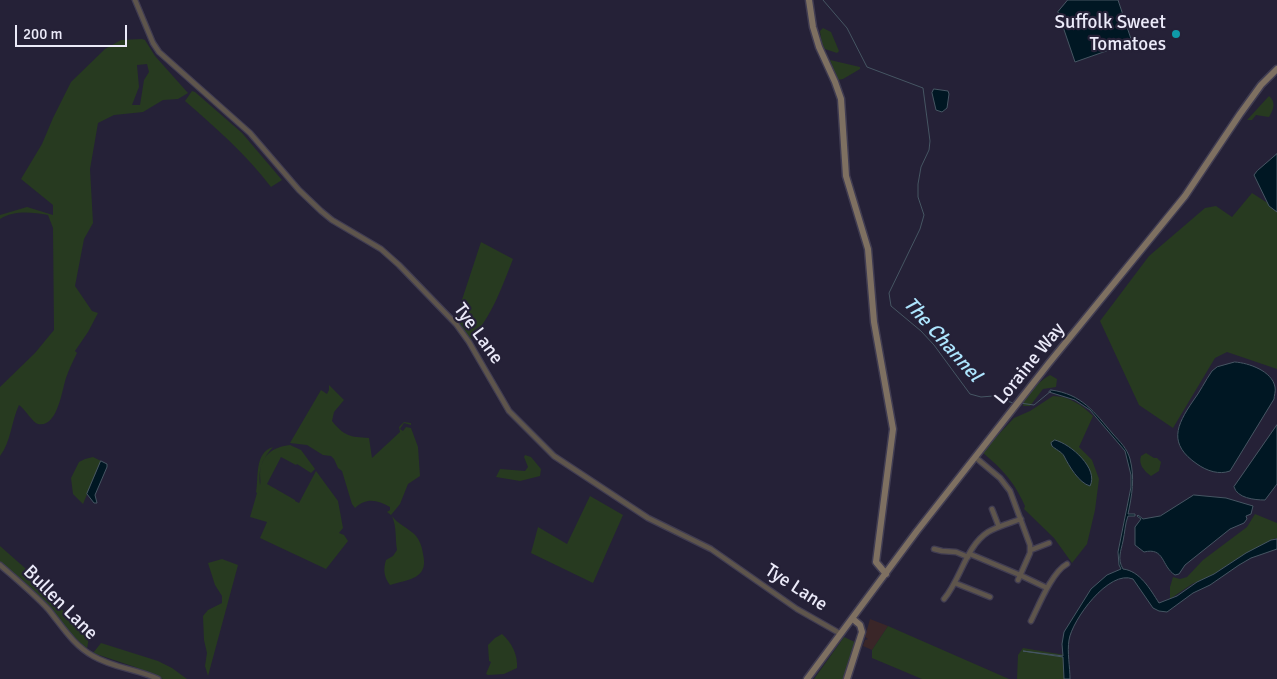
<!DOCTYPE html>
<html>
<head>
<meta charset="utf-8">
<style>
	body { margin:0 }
	#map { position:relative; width:1277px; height:679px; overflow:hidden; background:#252137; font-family:Signika,sans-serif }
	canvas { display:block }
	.scale { position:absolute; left:15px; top:25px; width:112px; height:22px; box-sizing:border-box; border:2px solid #ebeaf9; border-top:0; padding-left:6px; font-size:15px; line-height:18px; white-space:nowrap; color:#ebeaf9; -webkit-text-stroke:4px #252137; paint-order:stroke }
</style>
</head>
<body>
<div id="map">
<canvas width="1277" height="679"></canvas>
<div class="scale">200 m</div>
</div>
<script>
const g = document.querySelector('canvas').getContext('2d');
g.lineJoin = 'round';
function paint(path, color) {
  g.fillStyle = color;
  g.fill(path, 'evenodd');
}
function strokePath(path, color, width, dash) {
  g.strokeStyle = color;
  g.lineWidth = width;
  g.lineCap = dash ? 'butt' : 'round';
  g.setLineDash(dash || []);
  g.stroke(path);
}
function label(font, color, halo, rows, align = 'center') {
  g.font = font + ' Signika,sans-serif';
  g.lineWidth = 4.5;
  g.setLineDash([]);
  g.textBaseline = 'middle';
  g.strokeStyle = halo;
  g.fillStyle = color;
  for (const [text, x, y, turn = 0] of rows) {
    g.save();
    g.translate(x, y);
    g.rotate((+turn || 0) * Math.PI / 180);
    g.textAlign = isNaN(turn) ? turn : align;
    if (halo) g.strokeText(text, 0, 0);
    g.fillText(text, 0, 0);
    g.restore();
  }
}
paint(new Path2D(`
	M870,619L888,626L872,650L863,646L865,640L868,639L865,637Z`), '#3a2628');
paint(new Path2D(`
	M823,28L831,32L839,51L837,53L825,49L822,44L820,31Z
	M142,39L145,40L155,56L188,93L178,99L163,100L143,112L114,115L98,123L90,169L93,223L84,239L75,286L92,311L98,313L88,332L75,351L77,353C73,361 69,369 66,378C62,389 58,428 38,424C33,423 25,409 19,405C11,422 11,442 0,456V387L35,353L54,330L53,228L48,215C32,212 14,210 0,219V215L27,207L53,215V205L21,179L42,144L53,118L71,82L105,49L121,40ZM147,64L149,72L144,80L140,105H132L139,87L137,65Z
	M830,60L860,67V69L843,79L838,80Z
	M192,91L195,92L242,133L282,180L271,187C246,154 216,128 185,101Z
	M1269,96C1276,102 1274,109 1269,117L1256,115L1252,120H1247Z
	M1252,193L1277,209V369L1227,352L1215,358L1173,428L1139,405L1100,321L1149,256L1205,208L1216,206L1232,217Z
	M481,242L513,259C502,287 492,316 471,339L455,321Z
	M1050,375L1057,379L1056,387L1043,389L1030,406H1023C1024,394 1040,381 1050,375Z
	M329,385L344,400L334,412L332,421C344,436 350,437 369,438L372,458L400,432L399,427L404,422L411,423V425L404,423L400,429L403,431L406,427L411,428L418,447L420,476L408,484L400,504L391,515L387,512L390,510V507C378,500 366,497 355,508L352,504L342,471L338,468L334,459L331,456L323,455L307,445L290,443L321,390L327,394L329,390Z
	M1053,396C1069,396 1082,405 1093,416L1079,447L1092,460L1099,479L1095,510L1087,544L1072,563L1054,538L1024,509L1025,506C1014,481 1002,469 982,452L1014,418L1030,411Z
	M290,445L301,450L315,469L311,473L297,464L296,465L281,457L267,484L295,500V501L299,503L316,471L338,501L343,528L339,533L344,535L348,541L326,569L260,538L267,522L250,517L257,493L256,492C259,477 254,453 273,447C262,459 258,469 260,485C261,482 260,478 260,474C261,455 273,447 290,445Z
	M1146,453L1154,458H1157L1161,462L1159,471L1151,476C1144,471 1138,464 1141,456Z
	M525,455L531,457L541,469L540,476L520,481L496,477L500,469L525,471L528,467L524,457Z
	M93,457L101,461L83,504L73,494L71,478L79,462L85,459Z
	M590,496L623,515L593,583L531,553L538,527L567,544Z
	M1255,514L1277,523V539L1275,538L1238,558L1214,574L1192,584L1170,599V587L1173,577L1180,579L1187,577L1203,560L1247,527Z
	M392,516C398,524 406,527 413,533C419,538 422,546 423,554C429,579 409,579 390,585C384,577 383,570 386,560L393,556L397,550C395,538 397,528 392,516Z
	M0,546L34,576L69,618L89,637L87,649L69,633L35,594L0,563Z
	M222,559L238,565L208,676L205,666L207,653L204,640L203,616L208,610L222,603V596L215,585L208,563Z
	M888,626L1009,679H922L872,658V650Z
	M502,634C512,643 518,655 517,668L504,674L488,675L486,674L491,662L489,661L488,645L495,638Z
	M844,637L857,643L845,679H814Z
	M101,643L158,661L172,668L187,679H163L135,667L93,653Z
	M1023,648L1065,655L1067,679H1017L1018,655Z`), '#273a20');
const water = new Path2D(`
	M1068,0H1118L1132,42L1075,62L1058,12Z
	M934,89L948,91L949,94L947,108L942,112L936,110L932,93Z
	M1277,154V212L1269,206L1254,175L1257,171Z
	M1235,362C1249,363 1272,371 1275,387C1276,391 1274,396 1274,399L1230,471C1219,475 1207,471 1197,464C1168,444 1176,426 1193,401C1200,392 1205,381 1212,371L1217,367Z
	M1051,390C1082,394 1094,412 1113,434C1120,442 1127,448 1130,459C1135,478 1132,495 1128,514H1135V516H1128C1125,524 1125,532 1123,541C1121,551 1117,559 1123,569C1140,571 1150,589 1159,603L1177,596L1197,582L1214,574L1246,553L1271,540L1277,539V549L1251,558L1239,565L1210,585L1193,593L1167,612L1159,611L1153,608L1133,579C1109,569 1072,620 1069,640C1067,652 1070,667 1070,679H1064L1063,657L1023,651L1063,656L1062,644L1064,632L1091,589L1107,575L1121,569L1119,565L1118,552L1131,487V475L1125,451L1090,410L1075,400L1049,392Z
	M1277,425V484L1265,500C1254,500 1237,498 1234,487Z
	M1055,440C1071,444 1099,469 1090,486C1079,483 1069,466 1064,456C1062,452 1055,449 1052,446L1051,443Z
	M101,461L107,464V467L95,495L97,503H94L87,494Z
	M1194,495L1226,498L1253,506L1251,514L1246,516L1247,519L1244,523L1230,529L1185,565L1179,574L1175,575C1161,566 1165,547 1144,552L1135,545V527L1141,519L1137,516L1138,515L1143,519L1160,516Z`);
paint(water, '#001723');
strokePath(water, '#465663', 1);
strokePath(new Path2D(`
	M823,0L847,28L867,67L923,88L930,141L929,150L921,167L918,184V197L924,215L920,229L889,293L891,306L921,331L934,345L970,394L981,397L993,396L1013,403
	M1020,403L1034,405L1051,391`), '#465663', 1);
const street = new Path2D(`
	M135,0L153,43L159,52L250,133L299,190L321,211L332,220L381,249L399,265L456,324L469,342L509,411L554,456L648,518L711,549L797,609L841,634
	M975,457L1000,478L1010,491L1030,545V553L1018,580
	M992,509L999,527
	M934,549L942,551L956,552L968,557
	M1031,550L1049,543
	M970,554L1020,575
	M0,565C16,579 33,593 48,609C62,626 73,645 93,656C113,668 137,669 158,679
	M1020,575L1047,588
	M955,583L990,597
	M944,599C961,579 966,546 988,532C998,526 1010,523 1021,519
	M1031,621C1039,605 1052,572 1067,564`);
const secondary = new Path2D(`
	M809,0L813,27L819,47L835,82L841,99L846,176L868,249L874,322L893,429L876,562L886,574
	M807,679L917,531L1049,363L1185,196L1240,114L1261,85L1277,69
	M847,679L862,632L860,625L853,619`);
strokePath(street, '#413d52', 7);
strokePath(secondary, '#413d52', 9);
strokePath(street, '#5e554c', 4.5);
strokePath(secondary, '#7e7061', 6);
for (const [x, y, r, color] of [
	[1176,34,5,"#0f9aa8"]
]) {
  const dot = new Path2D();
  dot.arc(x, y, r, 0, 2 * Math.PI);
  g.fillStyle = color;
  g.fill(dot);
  strokePath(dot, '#252137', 2);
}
label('19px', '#ebeaf9', '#252137', [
	["Suffolk Sweet",1166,23],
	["Tomatoes",1166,45]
], 'right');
label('19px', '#ebeaf9', '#252137', [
	["Tye Lane",478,334,54],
	["Loraine Way",1030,364,-51],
	["Tye Lane",796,588,33],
	["Bullen Lane",60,603,45]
]);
label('italic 20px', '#ade5fe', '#252137', [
	["The Channel",942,340,48]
]);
</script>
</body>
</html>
